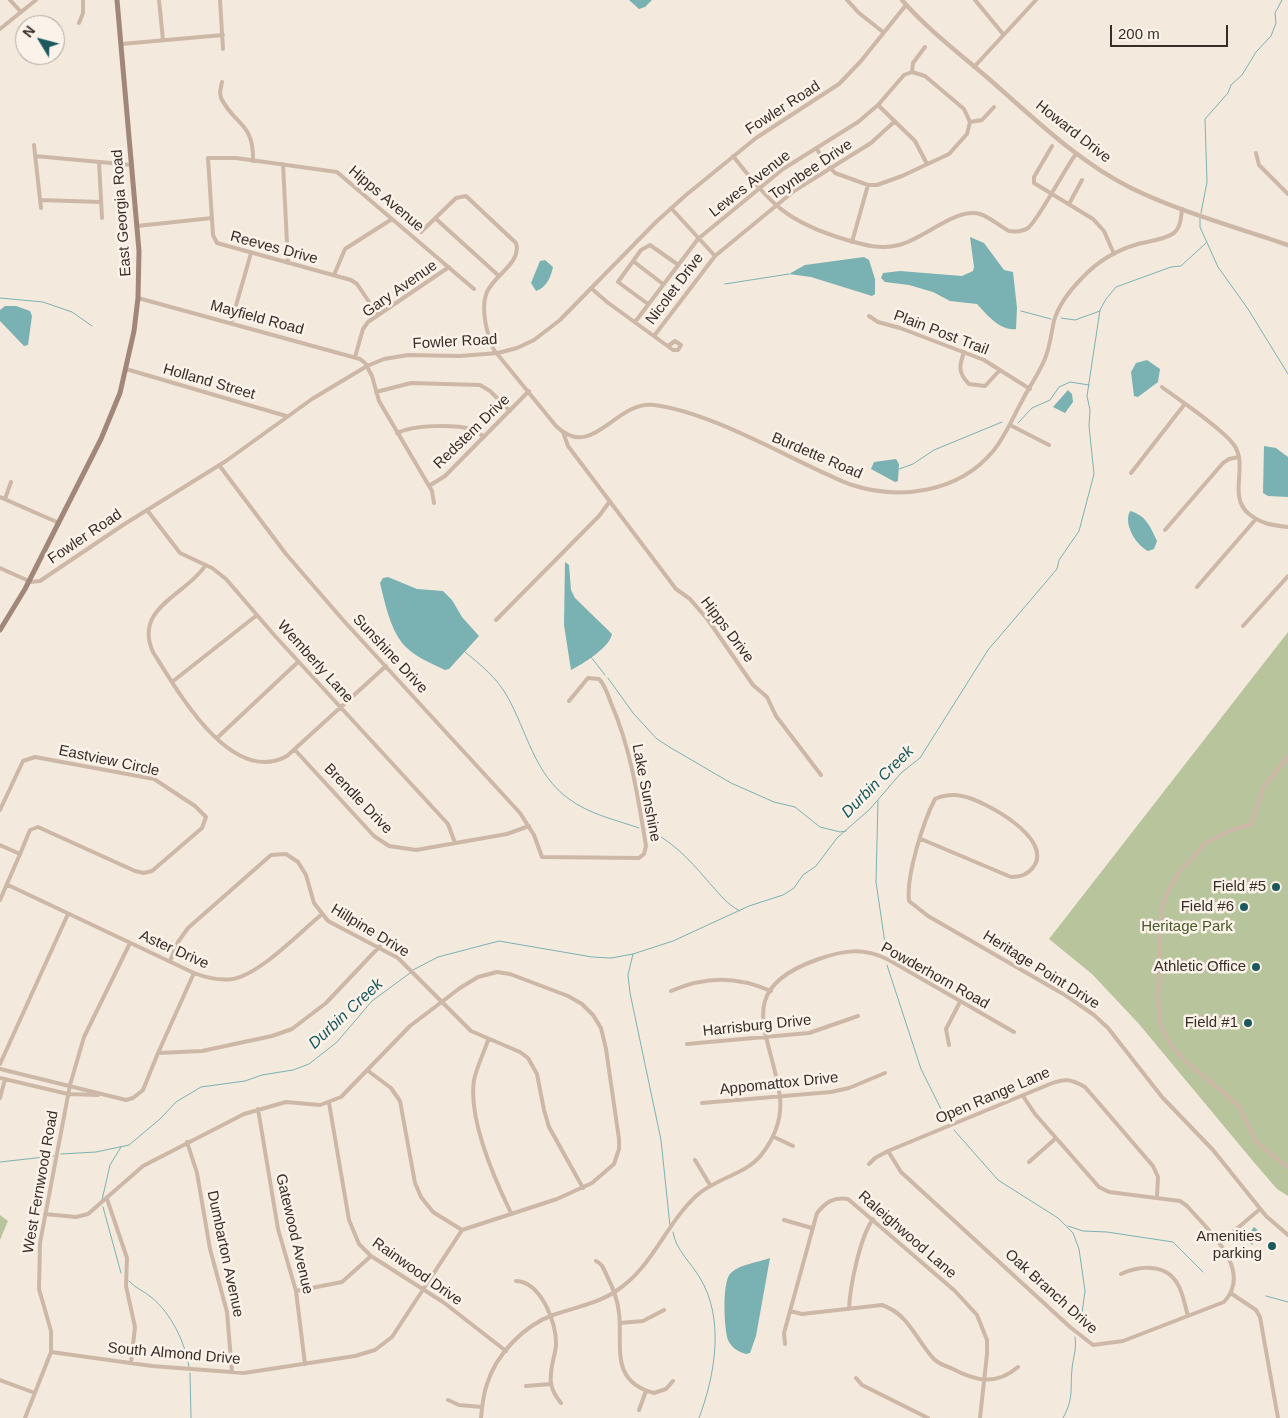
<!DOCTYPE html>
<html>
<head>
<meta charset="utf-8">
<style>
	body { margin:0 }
	#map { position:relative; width:1288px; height:1418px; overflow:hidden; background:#f4e9dd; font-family:Helvetica,sans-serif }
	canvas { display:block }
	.north { position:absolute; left:15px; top:15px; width:50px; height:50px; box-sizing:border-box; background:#fbf3ea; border:1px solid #ada49c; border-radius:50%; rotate:307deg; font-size:14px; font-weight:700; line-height:20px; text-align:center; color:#392d28 }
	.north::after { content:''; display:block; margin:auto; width:18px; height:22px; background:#1b595d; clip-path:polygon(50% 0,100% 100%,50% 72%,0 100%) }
	.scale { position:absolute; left:1110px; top:25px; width:118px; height:22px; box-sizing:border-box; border:2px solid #392d28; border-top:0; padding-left:6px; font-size:15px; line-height:18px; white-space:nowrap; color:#392d28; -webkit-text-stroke:4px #fbf3ea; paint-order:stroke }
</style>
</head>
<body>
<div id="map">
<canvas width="1288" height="1418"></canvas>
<div class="north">N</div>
<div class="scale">200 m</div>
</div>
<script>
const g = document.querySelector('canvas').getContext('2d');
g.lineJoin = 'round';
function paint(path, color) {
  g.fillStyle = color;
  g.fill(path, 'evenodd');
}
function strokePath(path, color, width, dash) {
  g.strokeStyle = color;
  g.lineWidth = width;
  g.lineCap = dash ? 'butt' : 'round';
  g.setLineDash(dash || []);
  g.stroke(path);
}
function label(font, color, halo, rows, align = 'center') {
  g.font = font + ' Helvetica,sans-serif';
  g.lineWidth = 5;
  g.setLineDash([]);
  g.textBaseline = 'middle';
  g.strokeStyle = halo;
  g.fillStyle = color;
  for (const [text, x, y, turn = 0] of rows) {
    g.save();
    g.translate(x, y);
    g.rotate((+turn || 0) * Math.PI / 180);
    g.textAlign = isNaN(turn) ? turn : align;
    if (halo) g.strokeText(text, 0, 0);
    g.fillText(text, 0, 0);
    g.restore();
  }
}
paint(new Path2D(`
	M1288,632V1196L1277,1189L1252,1160L1139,1024L1092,974L1049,939Z
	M0,1215L8,1221L0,1240Z`), '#b7c49c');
paint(new Path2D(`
	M629,0H652L645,7L639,9Z
	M970,237L984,243L1004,270L1013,272L1017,308L1016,329C1000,331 987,315 977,304L950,301L933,292L909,285L885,282L881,278L883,273L900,271L962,276L973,271L974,267Z
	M864,257L869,260L875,279V294L872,296L811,277L789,274L805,265Z
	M545,260L553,267C551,277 546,288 536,291L531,283L540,261Z
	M5,306H16L30,311L32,316L28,345L24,346L0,321V310Z
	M1147,360L1160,369L1158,382L1138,397L1134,396L1131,372L1136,363Z
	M1068,390L1072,394L1073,402L1065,413L1053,407Z
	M1264,446L1276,448L1288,457V497L1268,496L1263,493Z
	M896,459L899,464L898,481L895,482L871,469L874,462Z
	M1130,511C1146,515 1151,528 1157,541L1154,549L1148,551C1136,545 1123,524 1130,511Z
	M565,562L569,565L571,590L575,598L612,634C610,647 583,664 571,670L564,625Z
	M388,577L417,589L443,591L452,600L462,617L479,636L449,669L445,670C433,664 417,658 407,648C391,634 385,603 380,583L383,578Z
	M1254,1227L1261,1233L1252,1245L1245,1239Z
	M770,1258L756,1336L750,1353L746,1354C738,1352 731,1347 728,1340C724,1328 722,1283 730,1274C737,1265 759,1262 770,1258Z`), '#7ab1b2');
strokePath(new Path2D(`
	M1201,213L1207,182L1205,119L1228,93L1231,85L1242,75L1256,52L1271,36L1276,23L1275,13L1282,0
	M1200,217V227L1218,267L1248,309L1288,374
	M725,284L789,274
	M0,298L43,302L72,312L92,326
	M1021,311L1051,319
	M1061,318L1075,320L1100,311
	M1018,423L1032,408L1050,400L1059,387L1070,382L1089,385
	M899,469L913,464L934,450L1002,422
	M465,652C481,665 497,678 507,696C527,731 534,774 569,799C589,814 616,820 639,828
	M591,657L605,675
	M608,678L633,713L657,739L671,748L731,783L774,802L795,807L820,827L840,832L846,831
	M878,801L876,882L886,950
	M646,829C670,839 690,860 706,879C717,891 726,904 740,911
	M633,954L628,975L630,993L661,1140L670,1226
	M887,965L921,1069L946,1119
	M413,970L438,957L499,941L592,957L611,958L633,954L673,941L749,906L783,895L794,888L803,875L816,866L837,838L870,809L901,773L920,758L988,650L1057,569L1059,560L1079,531L1094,474L1089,426L1090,410L1087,396L1100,310L1106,299L1116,287L1171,267L1181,266L1206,243
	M954,1130L998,1180L1058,1218L1073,1233L1079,1249L1085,1291L1082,1313L1078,1321
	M61,1154L96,1152L129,1145L160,1119L176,1102L201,1087L245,1081L262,1075L293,1070L309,1064L337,1042L372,1001L410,973
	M0,1162L54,1156
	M102,1200L110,1165L121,1147
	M103,1207L121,1273
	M1068,1226L1083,1231L1107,1232L1173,1242L1203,1272
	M673,1232C675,1249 692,1264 700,1278C725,1319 715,1376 699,1418
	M129,1281C135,1288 144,1291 151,1297C171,1313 185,1342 189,1367
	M1266,1296L1288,1302
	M190,1373L191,1418
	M1063,1418C1074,1398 1070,1390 1072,1369C1073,1357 1077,1349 1075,1337`), '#7ab1b2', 1);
strokePath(new Path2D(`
	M10,0L21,12
	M159,0L163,40
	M220,0L223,49
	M847,0L859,13L883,32
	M975,0L1003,34
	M79,23L83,13V0
	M0,29L36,0
	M121,44L223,35
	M974,67L1036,0
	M912,72L913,63L925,47
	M222,82L220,92L221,98C235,126 254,122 253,161
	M878,105L915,141L927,164
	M970,122L982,120L994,107
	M34,145L41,208
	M1052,146L1034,177V183L1093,219L1104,231L1114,254
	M1256,153L1259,165L1288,194
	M35,156L132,165
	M733,156C772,205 786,222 847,240C864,245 881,250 899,245C924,239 956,207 980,214C990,217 999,226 1009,231C1016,232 1022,232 1028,228C1038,221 1065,168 1076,154
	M99,162L102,218
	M283,164L288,263
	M40,200L101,202
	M1069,204L1082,180
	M671,208L715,256
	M435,218L499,276
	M137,226L212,218
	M421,232L456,198L466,196L516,243C522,263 494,275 487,292C480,308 487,335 494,350L556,426C593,462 615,400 654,405C715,413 790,460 849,484C899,501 959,493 994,450C1006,435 1013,417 1022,401C1029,387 1038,375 1044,361C1050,348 1051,334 1054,321C1059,303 1071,289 1083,277C1098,261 1117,250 1138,244C1149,241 1164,240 1174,233C1181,227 1181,217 1182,209
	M852,242L868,185
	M633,261L663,284
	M334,275L345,249L392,219
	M591,288L607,302L673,350H678L681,345L675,341L668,346
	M138,298L360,359L365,363L372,376L379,401L432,491L434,503
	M648,304L618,282L641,250L650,245L677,264
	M378,315L357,284L351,280L217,243L213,235L208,158H236L337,172L474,289
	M869,316L878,322L900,328L984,360L1030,389
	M635,322L698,239L783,169L858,122L878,105L904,75L912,72L925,76L964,109L970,122L967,134L949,154L902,176L877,185H868L835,173L823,160L817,149
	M231,323L251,253
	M654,336L715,256L794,191L871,143L895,121
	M964,352C959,366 958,373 969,384L985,386L999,371
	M355,357L363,329L368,322L449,267
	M126,369L286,416
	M1162,387C1179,400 1223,429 1234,445C1249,466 1227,496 1249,514C1262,524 1271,525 1288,527
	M376,392L411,383L480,385L490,391L510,411
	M1010,425L1049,445
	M563,432L568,446L676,589L690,599L708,620L753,685L767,697L776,716L821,775
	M397,433C413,425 454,424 471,429C476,430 480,434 484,437
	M219,465L286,554L343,620L520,813L534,835L542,857L639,858L644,854L646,846C638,798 631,749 611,703C608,695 605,685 599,679L588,678L569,701
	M1131,473L1184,405
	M429,486L445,476L529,391
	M0,497L59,523
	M5,499L11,482
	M147,510L180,553L212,568L226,579L275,636L448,824L455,843
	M1165,530L1223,463L1229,459L1239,457
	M205,566C186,595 133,608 153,652C177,690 231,787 287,756L386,666
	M0,568L31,582L40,581L123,525L226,461L312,399L367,366L384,359L408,355L460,356L498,353L517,348L534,340L560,320L656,222L686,195L756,138L839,84L861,61L906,5
	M1197,587L1256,519
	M496,620L599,516L610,501
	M1243,626L1288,576
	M172,682L257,615
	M217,738L298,662
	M295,750L374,836L389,846L416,850L507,834L529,826
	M1288,756L1263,788L1251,824L1232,830L1207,842L1178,873L1166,895L1161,911L1158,1002L1161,1028L1171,1045L1184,1060L1239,1106L1256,1142L1288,1168
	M0,810L23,761L35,757L154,779L195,806L206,817L202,828L152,871L144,873L135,871L38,827L30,830L20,854
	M921,839L1011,877C1021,877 1029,874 1034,866C1053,838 984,800 962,796C952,794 944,795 935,799C923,822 906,876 909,901L928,916L1065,995L1094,1015L1108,1028L1162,1097L1213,1150L1266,1216L1288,1235
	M0,845L20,854L0,900
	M8,885L194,973C207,978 219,981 233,979C260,974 299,933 321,915
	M170,961L178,942L188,928L271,855L286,854L298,862L306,875L314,903L328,921L398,958L471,1031L520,1052L528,1058L537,1074L544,1110L549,1127L583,1188
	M671,991C706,976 736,976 771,991
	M488,1040C484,1053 477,1066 474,1080C468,1119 494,1178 511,1213
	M687,1044L809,1033L858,1016
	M949,1045L946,1029L960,1002
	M158,1053L194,973
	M0,1064L68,914
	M0,1069L126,1100L133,1098L143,1090L158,1053L202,1051L272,1036L292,1029L326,1003L380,946
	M367,1070L391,1088L400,1101L415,1183L421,1197L433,1212L462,1230
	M0,1078L68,1094L98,1095
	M0,1098L5,1079
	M329,1103L349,1220L359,1244L371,1256L443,1302L506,1351
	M702,1103L831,1092L849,1088L885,1073
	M258,1109L278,1229L296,1291L305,1364
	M774,1137L793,1146
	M187,1142L197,1173L210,1249L227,1312L232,1372
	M888,1151L901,1172L1070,1327L1093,1345L1123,1341L1224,1302C1254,1270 1208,1230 1187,1206L1180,1201L1109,1192L1099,1187L1035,1114L1023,1096
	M695,1160L710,1185
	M1029,1162L1056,1138
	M869,1164L875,1158L888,1151L1050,1084C1065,1078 1071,1079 1085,1087L1153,1166L1158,1177L1157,1197
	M107,1199L127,1258L126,1286L135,1327L131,1363
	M45,1214L76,1217L88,1214L143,1166L244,1114L286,1102L320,1105L341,1097L410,1026L460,988L478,977L497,972L510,974L568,996L582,1004L593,1015L601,1028L606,1049L619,1139V1149L614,1164L592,1183L557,1199L462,1230L392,1337L375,1350L355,1356L244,1373L152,1366L51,1352
	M784,1220L812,1228
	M1220,1243L1260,1209
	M596,1261C603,1264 604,1270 607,1276C613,1288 618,1300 619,1313C623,1346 609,1381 654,1393L666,1389L673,1381
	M1121,1274C1139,1266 1165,1263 1177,1283C1183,1292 1185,1306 1188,1316
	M516,1281C541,1282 557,1323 556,1345C555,1357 549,1370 551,1383C552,1390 556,1397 561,1403
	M296,1291L342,1282L371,1256
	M1232,1294L1256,1310L1260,1317L1278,1418
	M849,1309C850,1286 860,1237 873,1219
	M790,1311L802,1314L882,1305C909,1314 916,1340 934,1359C938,1363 945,1366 951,1368C975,1381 996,1386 1018,1367
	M620,1323L643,1321L664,1310
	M785,1344L784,1333L817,1213C826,1202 833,1197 848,1199L955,1291L977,1315L987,1340V1354L980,1418
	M856,1378L862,1385L928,1418
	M0,1380L35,1393
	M526,1386L551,1384
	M448,1400L459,1405L482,1407
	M639,1410L646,1391
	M25,1418L51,1352V1331L39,1289L40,1243L70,1085L84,1037L130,943
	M481,1418C482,1407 483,1395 487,1384C496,1355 523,1326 553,1315C573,1308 599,1303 616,1291C653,1267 665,1225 696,1196C715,1178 746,1175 762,1154C775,1137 782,1119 780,1098C773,1036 730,991 816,960C843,950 863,947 889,960L1014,1032`), '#cdb8a8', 4);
strokePath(new Path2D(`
	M902,0C927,29 960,54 989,79C1034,118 1077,161 1131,188C1180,212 1236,227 1288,245`), '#cdb8a8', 4.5);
strokePath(new Path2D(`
	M0,630L25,589L101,439L120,393L134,331L138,298L139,251L117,0`), '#a18779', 5);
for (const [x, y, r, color] of [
	[1276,887,5,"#1b595d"],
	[1244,907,5,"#1b595d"],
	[1256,967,5,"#1b595d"],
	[1248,1023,5,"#1b595d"],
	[1272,1246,5,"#1b595d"]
]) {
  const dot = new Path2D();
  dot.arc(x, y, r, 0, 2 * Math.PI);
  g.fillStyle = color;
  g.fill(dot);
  strokePath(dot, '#fbf3ea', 2);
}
label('15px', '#392d28', '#fbf3ea', [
	["Fowler Road",783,108,-33],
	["Howard Drive",1073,132,38],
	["Toynbee Drive",811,170,-34],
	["Lewes Avenue",750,184,-38],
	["Hipps Avenue",386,199,40],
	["East Georgia Road",122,213,-94],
	["Reeves Drive",274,248,15],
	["Gary Avenue",400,289,-35],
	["Nicolet Drive",675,289,-53],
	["Mayfield Road",257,318,15],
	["Plain Post Trail",941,333,21],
	["Fowler Road",455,342,-3],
	["Holland Street",209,382,16],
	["Redstem Drive",472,432,-44],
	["Burdette Road",817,456,23],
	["Fowler Road",85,537,-34],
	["Hipps Drive",727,630,53],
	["Sunshine Drive",390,654,47],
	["Wemberly Lane",315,662,48],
	["Eastview Circle",109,761,12],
	["Lake Sunshine",646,793,79],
	["Brendle Drive",358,799,46],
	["Hillpine Drive",370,931,31],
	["Aster Drive",174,950,24],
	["Heritage Point Drive",1041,970,32],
	["Powderhorn Road",935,976,29],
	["Harrisburg Drive",757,1026,-6],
	["Appomattox Drive",779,1084,-6],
	["Open Range Lane",993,1096,-23],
	["West Fernwood Road",41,1182,-80],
	["Gatewood Avenue",294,1234,77],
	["Raleighwood Lane",907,1235,41],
	["Dumbarton Avenue",225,1254,78],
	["Rainwood Drive",417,1272,35],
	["Oak Branch Drive",1051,1292,42],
	["South Almond Drive",174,1354,5]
]);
label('15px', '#392d28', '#fbf3ea', [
	["Field #5",1266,887],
	["Field #6",1234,907],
	["Athletic Office",1246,967],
	["Field #1",1238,1023],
	["Amenities",1262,1237],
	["parking",1262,1254]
], 'right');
label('15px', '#48592b', '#fbf3ea', [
	["Heritage Park",1187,927]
]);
label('italic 16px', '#1b595d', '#fbf3ea', [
	["Durbin Creek",878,782,-45],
	["Durbin Creek",346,1014,-43]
]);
</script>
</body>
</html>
